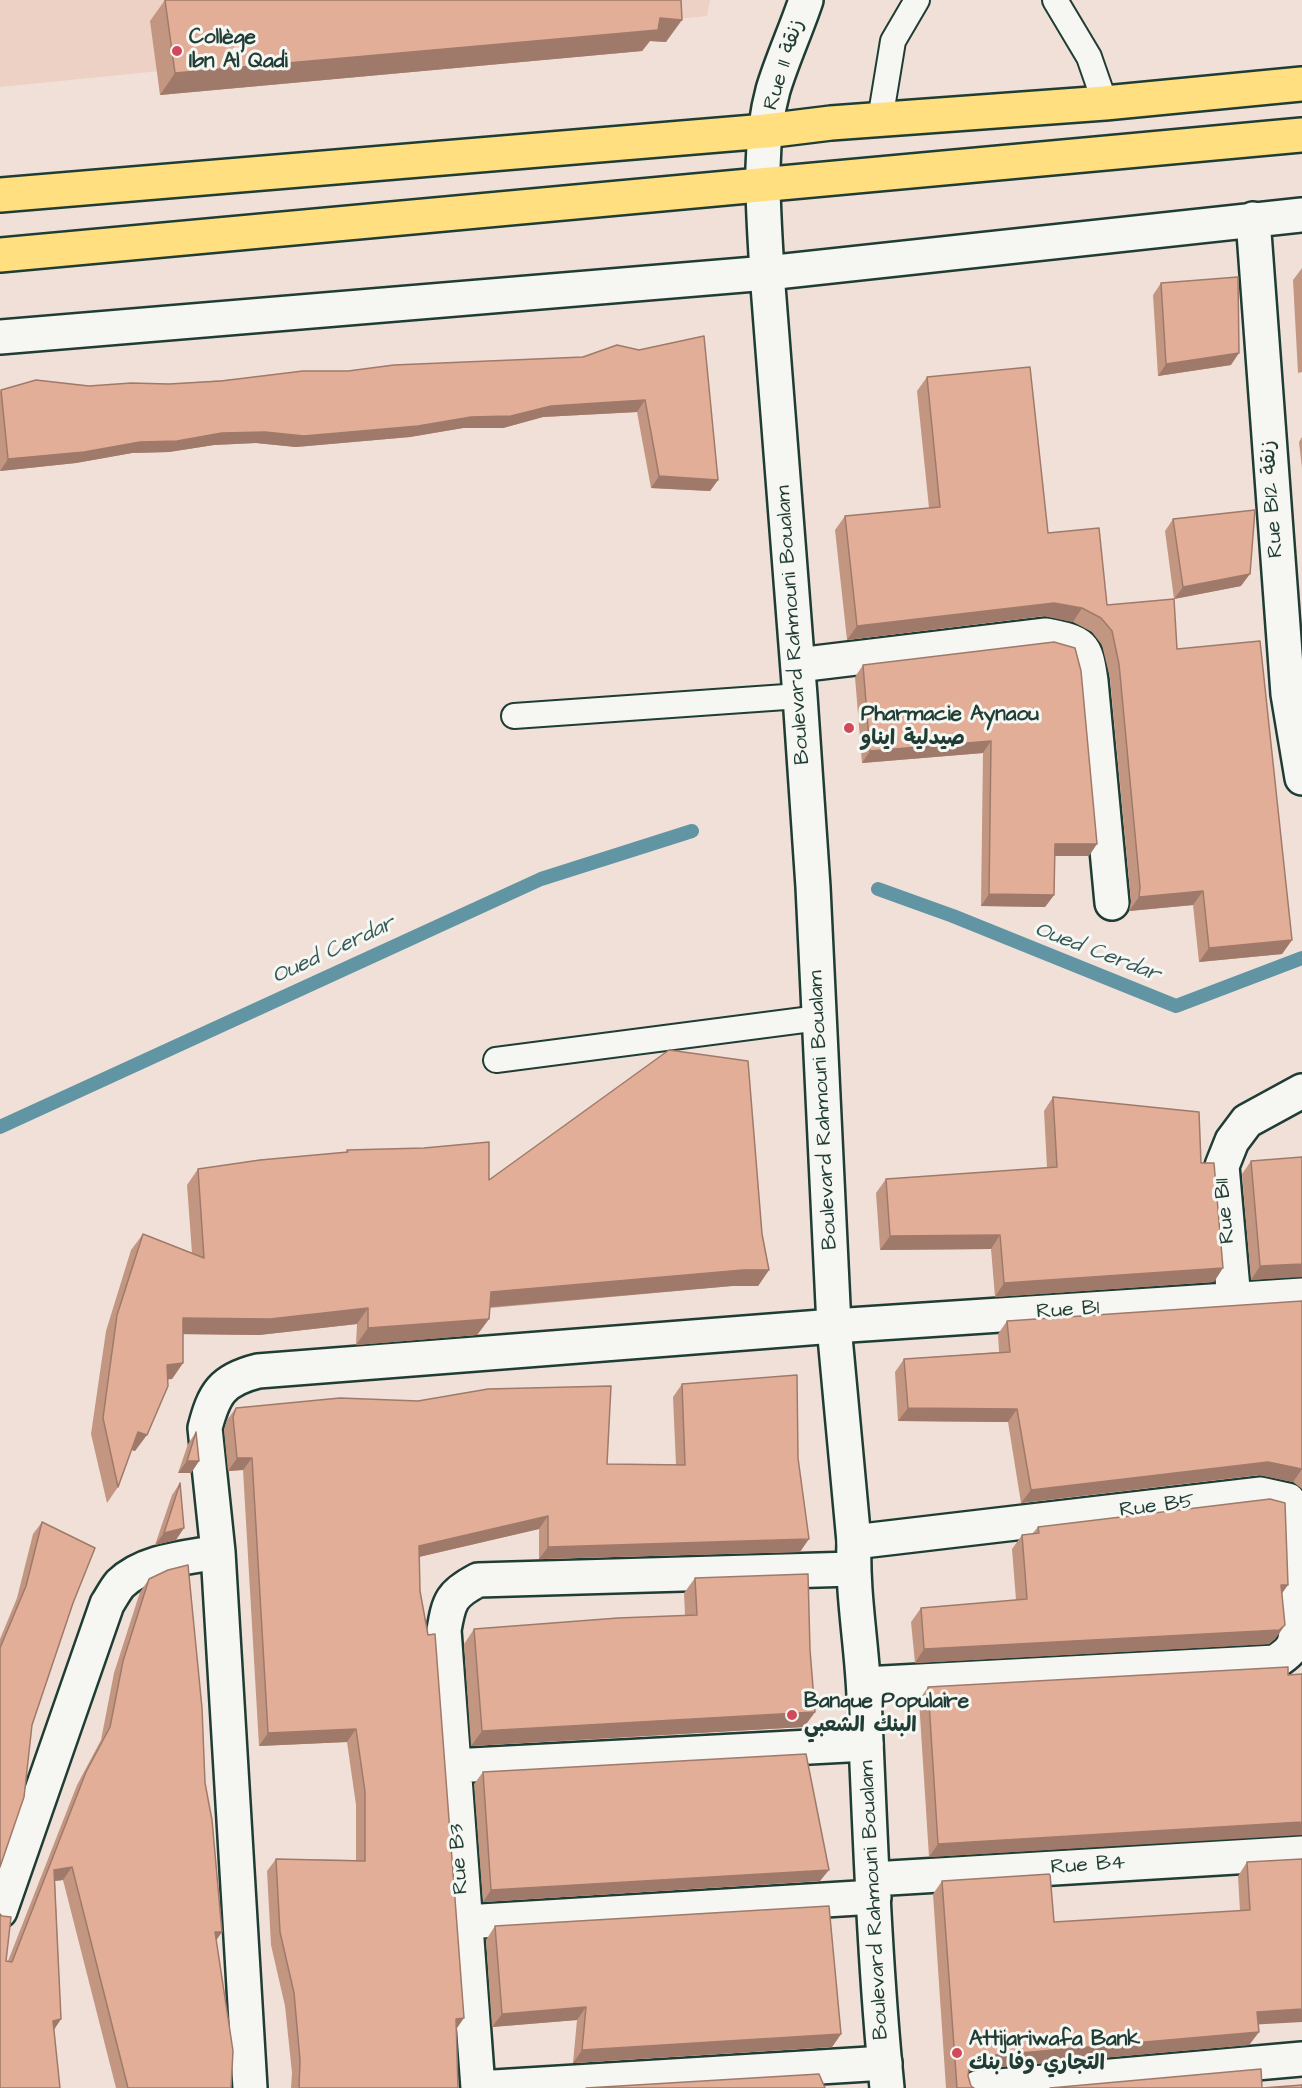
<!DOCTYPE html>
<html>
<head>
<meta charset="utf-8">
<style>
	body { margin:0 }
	canvas { display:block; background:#f0e0d7 }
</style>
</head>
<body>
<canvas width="1302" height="2088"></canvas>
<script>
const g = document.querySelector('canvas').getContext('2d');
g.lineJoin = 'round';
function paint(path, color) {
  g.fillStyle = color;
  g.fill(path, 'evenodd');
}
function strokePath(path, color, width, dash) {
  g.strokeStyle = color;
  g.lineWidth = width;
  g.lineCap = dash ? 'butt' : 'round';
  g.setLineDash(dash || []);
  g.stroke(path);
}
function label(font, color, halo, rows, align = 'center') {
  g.font = font + ' "Architects Daughter","Playpen Sans Arabic",sans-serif';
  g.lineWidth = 6;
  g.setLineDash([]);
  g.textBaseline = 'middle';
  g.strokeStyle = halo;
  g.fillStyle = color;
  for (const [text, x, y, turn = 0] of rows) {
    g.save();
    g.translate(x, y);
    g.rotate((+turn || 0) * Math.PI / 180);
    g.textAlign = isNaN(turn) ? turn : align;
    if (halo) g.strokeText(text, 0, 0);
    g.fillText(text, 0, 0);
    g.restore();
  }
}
paint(new Path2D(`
	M0,0H710L707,16L0,87Z`), '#ecd1c4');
strokePath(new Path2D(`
	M878,889L953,916L1176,1006L1302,958
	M0,1127L541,879L692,831`), '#6195a4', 14);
const service = new Path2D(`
	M1055,0L1089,57L1105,103
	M880,120L893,41L917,0
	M514,716L800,696
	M496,1060L819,1018`);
const minor = new Path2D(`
	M1253,219L1288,694L1302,778
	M0,337L767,273L1302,215
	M798,665L1046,635C1083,642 1086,644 1091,681L1112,903
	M1234,1300L1222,1166L1232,1141L1247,1121L1302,1091
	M854,1542L1261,1494L1288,1500L1295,1513L1297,1624C1295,1646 1294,1650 1275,1662L864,1684
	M453,1766L866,1744
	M873,1879L1302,1853
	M0,1911L107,1604C111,1598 115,1590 120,1584C145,1560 186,1558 218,1552
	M465,1922L874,1897
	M250,2088L218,1552L205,1428C214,1393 222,1380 258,1371L834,1326L1302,1295
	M478,2088L444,1630C449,1601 451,1594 478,1580L853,1569
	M478,2088L885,2063
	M977,2088L1302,2059`);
const tertiary = new Path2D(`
	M806,0C796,30 782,60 773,90C757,149 764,213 767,273L800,696L813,887L834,1326L854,1542C852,1594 862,1645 864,1696C870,1827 874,1958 887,2088`);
const primary = new Path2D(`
	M0,195L766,131L831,123L1105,103L1302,84
	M0,255L1302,135`);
strokePath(service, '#1f3d34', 28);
strokePath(minor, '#1f3d34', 38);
strokePath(tertiary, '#1f3d34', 38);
strokePath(primary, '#1f3d34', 38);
strokePath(service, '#f6f6f2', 24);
strokePath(minor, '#f6f6f2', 33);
strokePath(tertiary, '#f6f6f2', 33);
strokePath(primary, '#ffdf80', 33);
paint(new Path2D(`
	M165,0H681L666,42L650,41L642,51L160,95L150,21Z
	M1302,268V372L1298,373L1293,280Z
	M1161,283L1231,365L1158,376L1153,295Z
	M617,345L718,480L710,491L651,488L637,412L543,417L503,428H463L410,437L296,447L256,443L214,445L169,452L132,453L76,463L0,471V392L1,390L89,386L169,384L348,371L583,357Z
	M927,377L1048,533L1107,605L1177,649L1292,940L1282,954L1199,962L1193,905L1129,911L1131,901L1110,678L1102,645L1092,632L1073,622L1044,616L847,640L835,530L845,516L929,508L917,391Z
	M1302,437V468L1299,442Z
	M1173,519L1241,586L1174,599L1165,531Z
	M1054,642L1089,856H1054V895L1045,907L981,906L983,753L862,763L855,677L863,665Z
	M1053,1097L1201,1163L1214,1282L995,1297L991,1249L880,1250L876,1193L886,1179L1047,1168L1044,1111Z
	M347,1150L489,1180L762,1234L769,1270L758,1286H732L490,1308L489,1319L477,1335L356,1345L357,1324L259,1335L183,1334V1363L172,1379H168L135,1451L131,1450L118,1487L107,1503L91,1434L106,1331L131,1250L143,1234L192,1253L187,1185L198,1169L346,1152Z
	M1251,1161L1301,1276L1251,1280L1242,1174Z
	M1302,1301V1489L1293,1482L1259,1475L1021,1503L1008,1422L898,1421L895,1372L904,1359L999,1352L998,1334L1007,1321Z
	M682,1384L800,1552L539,1559V1529L419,1557L420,1591L456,2029L458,2088H291L292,2073L285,2006L271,1945L267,1871L276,1859L356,1860V1805L347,1742L259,1746L243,1470L228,1471L224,1430L227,1420L236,1408L607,1464L676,1465L673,1397Z
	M196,1432L199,1461L191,1473H178L188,1444Z
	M180,1483L176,1540L155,1545L172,1495Z
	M42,1522L73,1603L32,1725L0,1867V1639L17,1598L33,1534Z
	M1038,1527L1282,1593L1285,1625L1275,1639L1269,1644L915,1663L911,1622L921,1608L1016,1600L1012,1549L1022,1535L1032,1534Z
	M695,1578L810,1650L815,1712L804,1727L471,1746L464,1644L474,1629L685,1615L684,1593Z
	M149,1579L205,1783L216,1940L231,2088H116L63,1880L55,1881L61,2019L54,2030L6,1961H8L77,1785L101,1740L114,1673L140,1592Z
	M1288,1675L1301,1834L929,1857L919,1700L928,1687Z
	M483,1772L820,1881L483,1902L474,1784Z
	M1247,1862L1259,2032L1249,2045L975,2069L968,2072V2076L971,2086L974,2088H946L933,1894L942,1881L1054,1922L1240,1911L1238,1876Z
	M495,1926L841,2034L832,2047L573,2063L577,2020L492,2027L486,1940Z`), '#c39682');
paint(new Path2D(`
	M660,18L682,20L666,42L650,41L642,51L160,95L175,73Z
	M1239,353L1231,365L1158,376L1166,364Z
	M645,400L637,412L543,417L503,428H463L410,437L296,447L256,443L214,445L169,452L132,453L76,463L0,471L8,459L140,442L222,433L471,417L551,406Z
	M659,476L718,480L710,491L651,488Z
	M1250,574L1241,586L1174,599L1183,587Z
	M1054,603L1082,608L1073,622L1044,616L847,640L857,626Z
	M991,741L983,753L862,763L870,751Z
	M1055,844H1097L1089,856H1046Z
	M1203,891L1193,905L1129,911L1139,897Z
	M989,894L1054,895L1045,907L981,906Z
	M1292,940L1282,954L1199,962L1209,948Z
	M1000,1235L991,1249L880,1250L890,1236Z
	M1302,1264V1277L1251,1280L1260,1266Z
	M1223,1268L1214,1282L995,1297L1004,1283Z
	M743,1270H769L758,1286H732L479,1308L491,1292Z
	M368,1308L357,1324L259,1335L172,1334L183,1318Z
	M489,1319L477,1335L356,1345L368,1328Z
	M183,1363L172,1379L156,1381L167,1365Z
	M908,1408L1017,1409L1008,1422L898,1421Z
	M138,1432L147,1435L135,1451L126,1448Z
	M237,1458H252L243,1470L228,1471Z
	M187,1461H199L191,1473H178Z
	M1268,1462L1302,1469L1293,1482L1259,1475L1021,1503L1031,1490Z
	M548,1516L539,1529L410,1559L419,1546Z
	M184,1528L176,1540L155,1545L164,1533Z
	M809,1539L800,1552L539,1559L548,1547Z
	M1281,1585H1288L1278,1599Z
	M1285,1625L1275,1639L1269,1644L915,1663L924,1649Z
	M815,1712L804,1727L471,1746L482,1731Z
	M356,1729L347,1742L259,1746L268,1733Z
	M1302,1822V1835L929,1857L938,1844Z
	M72,1867L63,1880L45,1882L54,1870Z
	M829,1870L820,1881L483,1902L491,1890Z
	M215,1932H222L213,1945Z
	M586,2007L577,2020L492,2027L502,2014Z
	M1302,2009V2022L1248,2025L1257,2012Z
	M464,2018L455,2031L456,2019Z
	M61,2019L52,2032L53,2021Z
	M1259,2032L1249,2045L975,2069L966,2073L960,2081L975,2060L985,2056Z
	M841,2034L832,2047L573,2063L582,2050Z`), '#9f7a6a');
const building = new Path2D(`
	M165,0H681L682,20L660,18L658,30L175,73Z
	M1238,277L1239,353L1166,364L1161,283Z
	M704,336L718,480L659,476L645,400L551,406L511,416L471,417L418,426L304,436L265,432L222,433L177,441L140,442L84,452L8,459L1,390L36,380L89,386L131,383L169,384L221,381L303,371H348L394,365L583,357L617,345L639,350Z
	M1030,367L1048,533L1099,528L1107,605L1174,599L1177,649L1260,641L1292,940L1209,948L1203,891L1139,897L1140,887L1119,664L1112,631L1101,618L1082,608L1054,603L857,626L845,516L940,507L927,377Z
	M1255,510L1250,574L1183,587L1173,519Z
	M1054,642L1075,648L1081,671L1097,844H1055L1054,895L989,894L991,741L870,751L863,665Z
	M669,1050L748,1061L762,1234L769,1270H743L491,1292L489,1319L368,1328V1308L270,1319L183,1318V1363L167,1365L168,1386L147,1435L138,1432L118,1487L103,1418L117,1315L143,1234L204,1258L198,1169L260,1160L348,1152L347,1150L424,1148L489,1142V1180Z
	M1053,1097L1199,1112L1201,1163H1214L1223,1268L1004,1283L1000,1235L890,1236L886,1179L1057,1167Z
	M1302,1157V1264L1260,1266L1251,1161Z
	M1302,1301V1469L1268,1462L1031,1490L1017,1409L908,1408L904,1359L1010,1352L1007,1321Z
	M797,1375L798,1458L809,1539L548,1547V1516L419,1546L420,1591L428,1635L435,1634L464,2018L456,2019L458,2088H299L300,2060L294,1993L280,1932L276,1859L365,1861V1792L356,1729L268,1733L252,1458H237L233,1417L236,1408L340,1398L418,1401L488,1389L611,1386L607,1464L685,1465L682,1384Z
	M196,1432L199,1461H187Z
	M180,1483L184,1528L164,1533Z
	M1270,1499L1285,1503L1288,1585H1281L1285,1625L1279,1630L924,1649L921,1608L1027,1599L1022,1535L1039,1533L1038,1527Z
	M42,1522L95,1548L73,1603L32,1725L24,1797L0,1867V1648L26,1586Z
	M188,1565L202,1708L205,1783L212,1820L222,1932H215L233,2051L231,2088H128L72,1867L54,1870L61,2019L53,2021L60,2088H0V1914L2,1916L11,1917L6,1961L12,1962L86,1772L110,1727L123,1661L149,1579L168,1570Z
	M808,1574L810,1650L815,1712L482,1731L474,1629L618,1618L697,1615L695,1578Z
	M1288,1667V1675L1302,1674V1822L938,1844L928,1687Z
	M806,1754L829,1870L491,1890L483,1772Z
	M1302,1859V2009L1257,2012L1259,2032L985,2056L975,2060L969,2068L968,2076L971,2086L974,2088H957L942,1881L1050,1874L1054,1922L1250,1910L1247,1862Z
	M829,1906L841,2034L582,2050L586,2007L502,2014L495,1926Z
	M1261,2069L1262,2088L1302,2085V2088H1050Z
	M819,2074L825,2088H586Z`);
paint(building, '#e3ae97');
strokePath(building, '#9f7a6a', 1.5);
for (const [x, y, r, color] of [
	[177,51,6,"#d1495b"],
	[849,728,6,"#d1495b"],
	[792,1715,6,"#d1495b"],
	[957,2053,6,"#d1495b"]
]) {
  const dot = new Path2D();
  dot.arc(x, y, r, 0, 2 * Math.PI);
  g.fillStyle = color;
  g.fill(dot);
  strokePath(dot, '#f6f6f2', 2);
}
label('bold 21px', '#1f3d34', '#f6f6f2', [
	["Collège",189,39],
	["Ibn Al Qadi",189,63],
	["Pharmacie Aynaou",861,716],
	["صيدلية ايناو",861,740],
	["Banque Populaire",804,1703],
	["البنك الشعبي",804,1727],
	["Attijariwafa Bank",969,2041],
	["التجاري وفا بنك",969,2065]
], 'left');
label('21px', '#1f3d34', '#f6f6f2', [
	["Rue 11 زنقة",785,65,-73],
	["Rue B12 زنقة",1273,499,-94],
	["Boulevard Rahmouni Boualam",794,625,-94],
	["Boulevard Rahmouni Boualam",824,1110,-93],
	["Rue B11",1226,1211,-95],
	["Rue B1",1068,1311,-4],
	["Rue B5",1157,1507,-7],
	["Rue B3",460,1859,-94],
	["Rue B4",1088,1866,-4],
	["Boulevard Rahmouni Boualam",875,1900,-93]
]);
label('italic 22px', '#355a59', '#f6f6f2', [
	["Oued Cerdar",334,951,-25],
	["Oued Cerdar",1097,953,21]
]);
</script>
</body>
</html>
